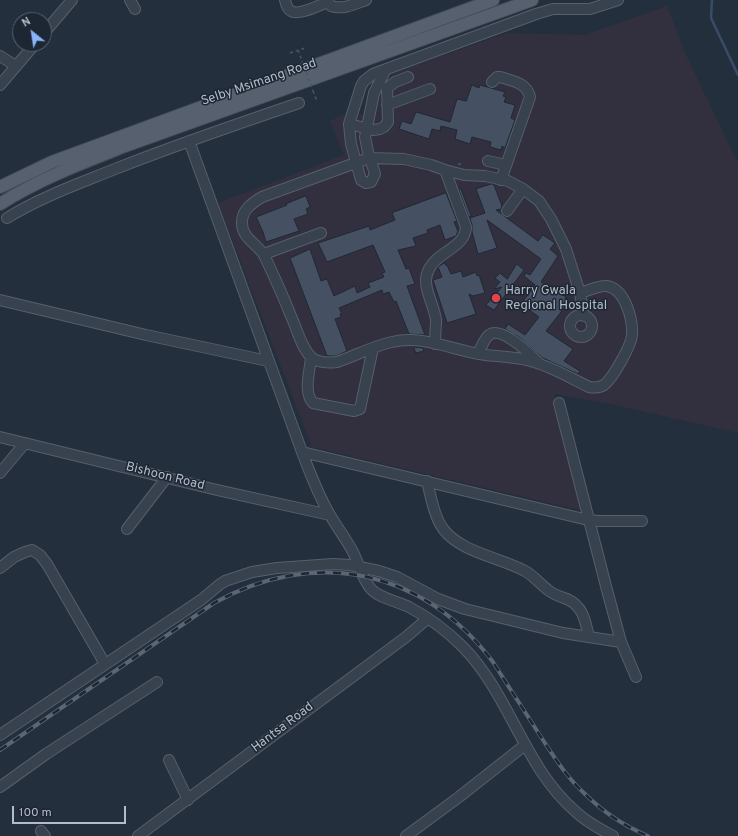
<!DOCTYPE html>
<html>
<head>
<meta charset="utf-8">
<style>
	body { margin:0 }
	#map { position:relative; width:738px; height:836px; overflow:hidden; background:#242f3e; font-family:Overpass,sans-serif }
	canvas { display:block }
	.north { position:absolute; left:12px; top:12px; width:40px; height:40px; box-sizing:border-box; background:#1d2633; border:1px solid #59626f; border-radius:50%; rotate:330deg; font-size:11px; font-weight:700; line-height:16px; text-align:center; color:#b4bcc9 }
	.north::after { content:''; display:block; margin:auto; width:14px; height:18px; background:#8ab4f8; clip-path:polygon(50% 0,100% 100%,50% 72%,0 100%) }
	.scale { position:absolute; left:12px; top:806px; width:114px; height:18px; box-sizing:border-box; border:2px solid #b4bcc9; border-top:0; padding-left:5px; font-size:12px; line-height:14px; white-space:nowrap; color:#b4bcc9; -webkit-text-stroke:3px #1d2633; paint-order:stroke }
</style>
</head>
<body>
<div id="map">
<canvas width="738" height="836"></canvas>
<div class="north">N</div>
<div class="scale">100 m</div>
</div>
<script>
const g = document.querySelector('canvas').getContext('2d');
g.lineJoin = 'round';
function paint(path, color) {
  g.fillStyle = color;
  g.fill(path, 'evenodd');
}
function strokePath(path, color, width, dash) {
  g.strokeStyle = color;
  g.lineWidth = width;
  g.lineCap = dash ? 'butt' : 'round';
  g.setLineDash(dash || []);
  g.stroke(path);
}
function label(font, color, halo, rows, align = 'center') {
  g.font = font + ' Overpass,sans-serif';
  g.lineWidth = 3;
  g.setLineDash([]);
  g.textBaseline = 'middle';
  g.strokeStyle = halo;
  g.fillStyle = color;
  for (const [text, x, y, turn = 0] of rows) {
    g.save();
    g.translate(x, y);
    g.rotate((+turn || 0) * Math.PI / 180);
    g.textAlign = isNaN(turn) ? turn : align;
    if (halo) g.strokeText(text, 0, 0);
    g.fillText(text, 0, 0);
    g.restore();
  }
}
paint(new Path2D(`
	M667,6L685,53L738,163V433L611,404L554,394L583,511L312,447L218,203L344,155L330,121L349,112L374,117L382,85L394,73L507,33L585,35Z`), '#32303f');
strokePath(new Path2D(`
	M712,0L711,18L738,75`), '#394c67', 2.5);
const building = new Path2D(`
	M472,85L479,88L480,85L505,92L503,96L506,97L504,102L515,105L511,118L515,120L505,148L502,146L501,150L490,147L491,142L472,137L470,144L455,139L457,130L441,126L440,131L432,129L429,139L399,129L402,121L411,124L416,112L450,122L457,99L466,101Z
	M492,184L494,185L502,206L501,209L496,210L538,241L543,235L555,243L550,249L558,256L541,282L566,297L565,299L569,302L546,331L573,349L564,361L580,371L578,374L543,358L519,337L505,329L508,324L525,335L539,317L521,304L535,285L524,276L526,273L530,275L541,259L487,220L497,248L478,254L472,232V225L470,218L485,213L476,189Z
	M459,189H461L471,216L469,217Z
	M446,193L457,221L454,222L458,231L456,236L445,240L440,225L427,230L428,233L413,238L416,246L398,250L406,269L409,268L415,284L407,286L425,335L409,334L396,301L394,302L389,292L383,294L382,290L339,308L342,314H340L341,317L335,319L347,351L336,356H327L290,258L310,249L321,281L327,279L334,296L355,286L357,293L370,287L368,283L384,277L382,273L385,272L373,245L327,262L318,243L369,226L370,230L395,220L392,213Z
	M306,196L310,207L306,209L308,214L294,219L299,231L266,242L263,232L256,217L287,205L286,204Z
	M445,263L446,266L447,265L451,274L461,271L463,277L476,272L477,276L479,275L485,293L473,296L469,294L476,314L447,323L433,280L442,277L438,267Z
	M517,264L524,270L494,310L486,305L502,287L494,289L500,282L495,278L500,273L507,279Z
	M414,347L423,348L424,351L416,353Z`);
paint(building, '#455162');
strokePath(building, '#1f2835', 1);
const minor = new Path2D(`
	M130,0L135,9
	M285,0C286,4 287,9 291,11C298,16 320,5 328,2
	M327,0L331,6C343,10 355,4 366,0
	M44,33L72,0
	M0,56L16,66
	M385,71L374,93L365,137L368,152L375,174L371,182L366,183L361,180L351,144L349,124L361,86L364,81L373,74L536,14L553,9H590L618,0
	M492,82L497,77H500C513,81 527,83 530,97L501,180
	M0,85L35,44
	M387,105L430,89
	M349,124L373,130L380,129L384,127L388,122L387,88L395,82L408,77
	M189,141L302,452C310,473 318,495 330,515C338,529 347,540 354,554C359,565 363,580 371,589C379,598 399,602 409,607C428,617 448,632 463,647C510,695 524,767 575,811C586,822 600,829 613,836
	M488,161L506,165
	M507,211L523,189
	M7,218C41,197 78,184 115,169C176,145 237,124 299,103
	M264,254L321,233
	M580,293C588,291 598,285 607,286C625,289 633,319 632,335C631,346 613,378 604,385C599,388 594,388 589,387C570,378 551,366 530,361C513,356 496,357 479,354C451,349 421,335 392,342C373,346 355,356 337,362C329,363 318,363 311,357C301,347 297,329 291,316C283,296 274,276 265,257C260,245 241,239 242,222C242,210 252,203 262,197L369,158L404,159L431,165L445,170L464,175L485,176L508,181L523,189L539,201L551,219L566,249L580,293L584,316
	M0,300L146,335L268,361
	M570 326a11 11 0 1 1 22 0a11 11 0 1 1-22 0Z
	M435,344C435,336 436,327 436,320C434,303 420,285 429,269C438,251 465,248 466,227L445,170
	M478,354C481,348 484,339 489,335C501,325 530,354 538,362
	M311,357C310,371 303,392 313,403L354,411L360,409L373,348
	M559,403L607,590L621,642L636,677
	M0,437L217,490L330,515
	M302,452L588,520L599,521H642
	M0,473L25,443
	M427,481C431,497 434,517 444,530C461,552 501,558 525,571C534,576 540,584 548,590C554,595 561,597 567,599C584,607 585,621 589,637
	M127,529L167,477
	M0,568L14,557L25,552L32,550L40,555L47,564L105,664
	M0,735L201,600L219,585L225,581L252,572L277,568L333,564L350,565L379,571L397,577L438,599L465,609L563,633L621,642
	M169,760L188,800
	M0,787L46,754L157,682
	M41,831L45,836
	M138,836L406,637L427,619
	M406,836L459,797L525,745`);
const major = new Path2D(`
	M0,187L52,162L493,0
	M0,204C39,179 82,163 125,146L532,0`);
strokePath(minor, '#565f6c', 12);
strokePath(major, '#414a57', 14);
strokePath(new Path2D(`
	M290,53L305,48
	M313,91L317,101
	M458,164H462`), '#44595c', 1.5, [3, 3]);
strokePath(minor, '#38414e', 10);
strokePath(major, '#56606e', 12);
const rail = new Path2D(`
	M0,750L214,603C315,547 423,569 493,662C508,686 524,710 539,734C553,755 566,777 585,794C603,812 624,826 648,836`);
strokePath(rail, '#5a6575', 4);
strokePath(rail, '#1d2633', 2.5, [8]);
strokePath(new Path2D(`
	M298,50L313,91`), '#44595c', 1.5, [3, 3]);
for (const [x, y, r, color] of [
	[496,298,5,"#e0444e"]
]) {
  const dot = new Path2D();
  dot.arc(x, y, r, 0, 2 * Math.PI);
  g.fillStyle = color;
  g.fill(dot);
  strokePath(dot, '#1d2633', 1.5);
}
label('13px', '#b4bcc9', '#1d2633', [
	["Selby Msimang Road",259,83,-19],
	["Bishoon Road",165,477,14],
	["Hantsa Road",283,728,-37]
]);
label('13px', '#b4bcc9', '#1d2633', [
	["Harry Gwala",505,291],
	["Regional Hospital",505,306]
], 'left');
</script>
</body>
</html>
